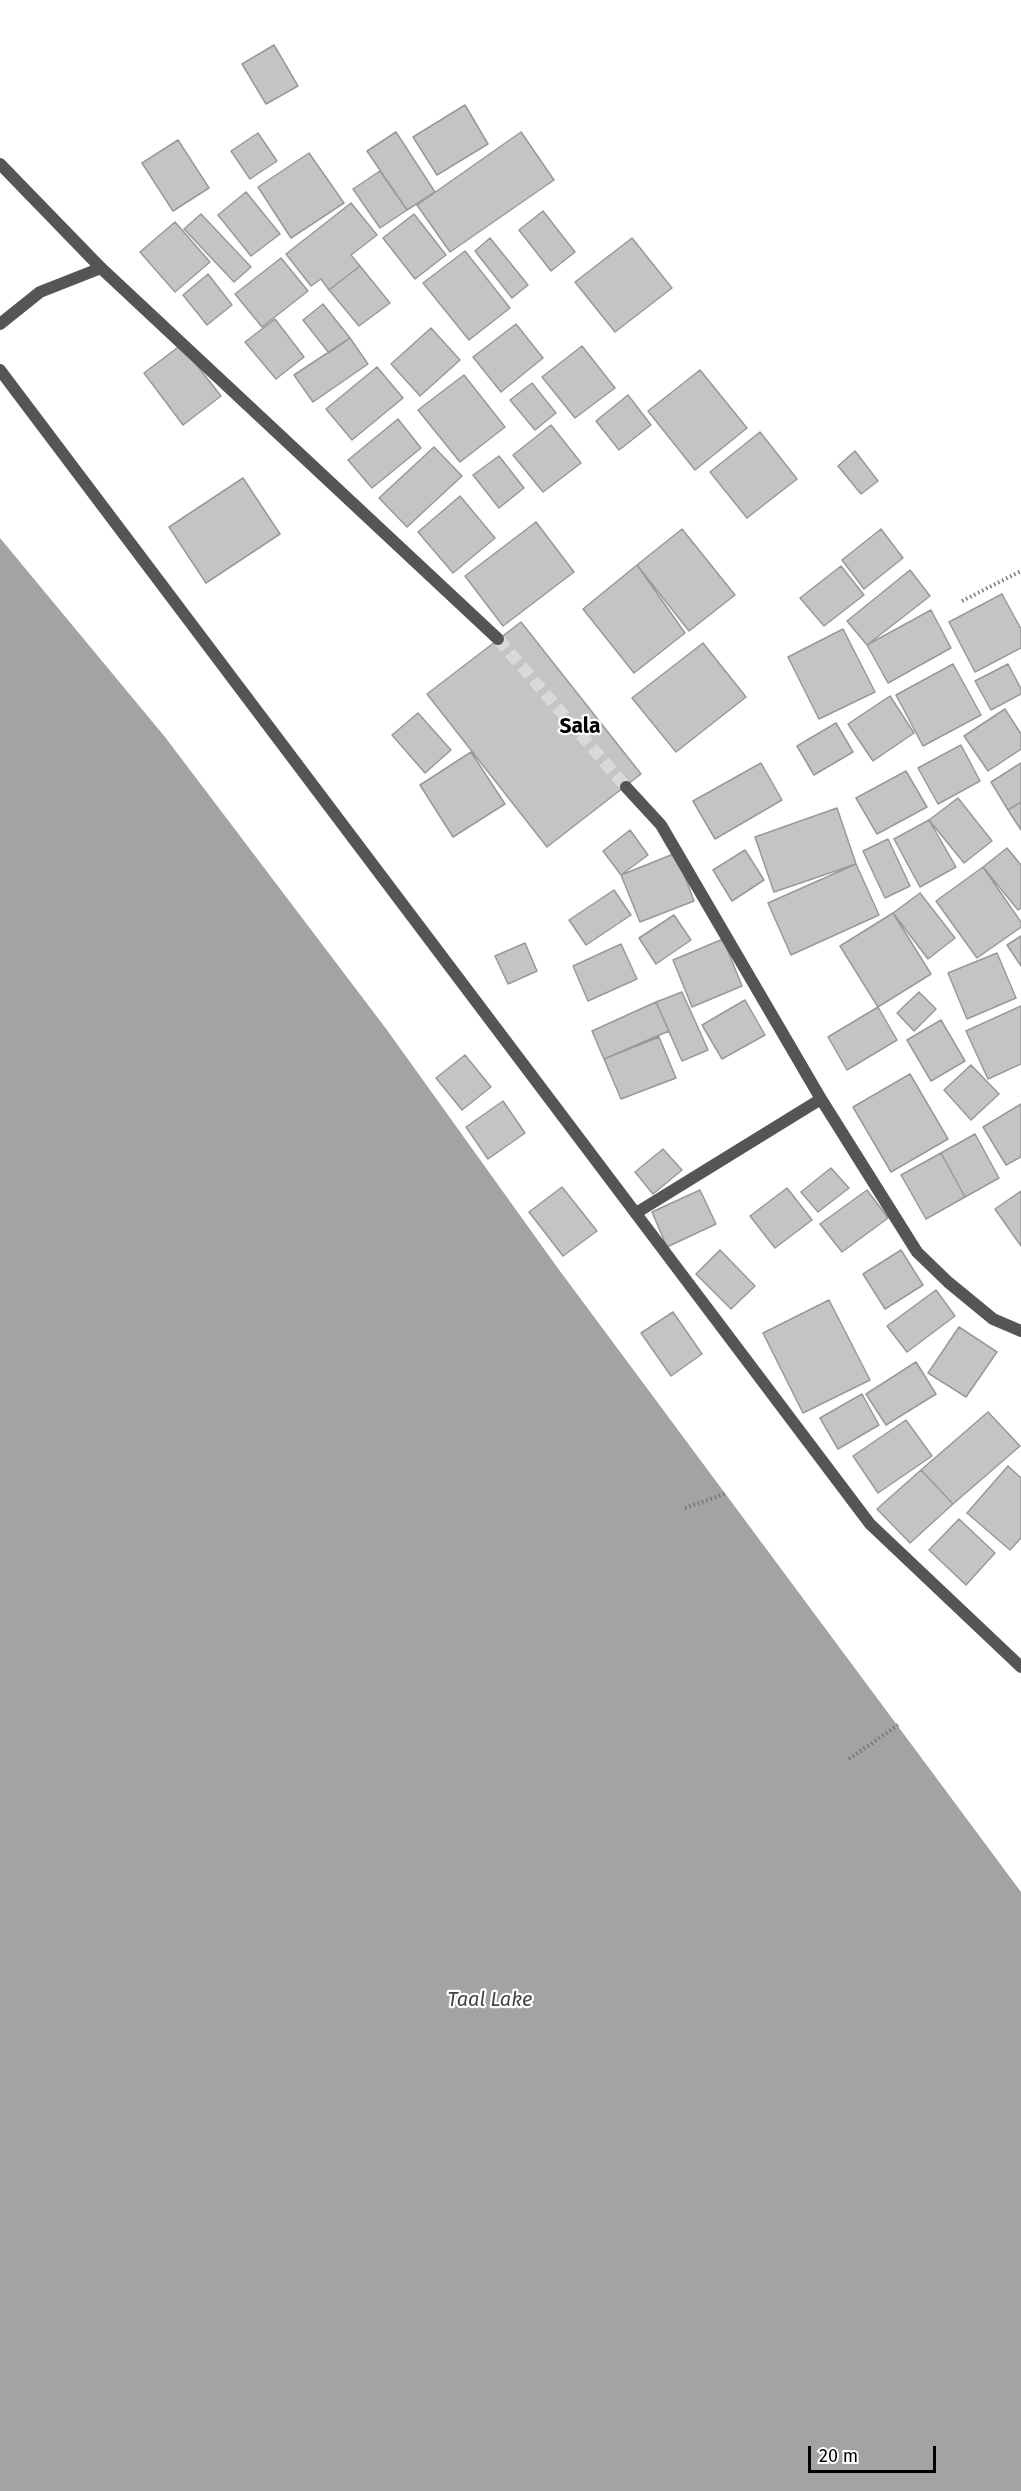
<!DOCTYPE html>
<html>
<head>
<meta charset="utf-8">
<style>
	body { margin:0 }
	#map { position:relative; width:1021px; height:2491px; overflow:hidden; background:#fff; font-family:"Fira Sans",sans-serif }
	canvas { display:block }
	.scale { position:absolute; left:808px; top:2446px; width:128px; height:27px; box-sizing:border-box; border:3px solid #000; border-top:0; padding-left:8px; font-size:18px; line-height:21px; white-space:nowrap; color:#000; -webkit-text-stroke:4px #fff; paint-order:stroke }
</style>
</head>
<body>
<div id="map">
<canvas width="1021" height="2491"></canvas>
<div class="scale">20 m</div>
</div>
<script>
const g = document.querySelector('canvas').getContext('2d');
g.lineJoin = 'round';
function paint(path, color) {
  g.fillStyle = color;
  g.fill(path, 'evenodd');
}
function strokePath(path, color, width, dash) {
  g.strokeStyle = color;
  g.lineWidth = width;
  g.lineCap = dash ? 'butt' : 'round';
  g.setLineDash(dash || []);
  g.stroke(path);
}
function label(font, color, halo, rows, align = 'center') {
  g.font = font + ' "Fira Sans",sans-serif';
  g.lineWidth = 4.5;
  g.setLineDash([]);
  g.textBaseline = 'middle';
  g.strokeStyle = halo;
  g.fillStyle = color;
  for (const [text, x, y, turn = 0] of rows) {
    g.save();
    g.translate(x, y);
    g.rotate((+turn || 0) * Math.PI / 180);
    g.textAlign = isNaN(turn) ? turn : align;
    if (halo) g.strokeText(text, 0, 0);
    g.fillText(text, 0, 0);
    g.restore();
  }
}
paint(new Path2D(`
	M0,538L165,737L387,1030L557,1267L1021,1892V2491H0Z`), '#a3a3a3');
const building = new Path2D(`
	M274,45L298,86L266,104L242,64Z
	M465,105L488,144L437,175L413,137Z
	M396,132L435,192L407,210L367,151Z
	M521,132L554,180L450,252L417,205Z
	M258,133L277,161L250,179L231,151Z
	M178,140L209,188L173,211L142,163Z
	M309,153L344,203L291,238L258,187Z
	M380,171L407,210L380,228L353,189Z
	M246,192L280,234L251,256L218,215Z
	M351,203L377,235L351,255L360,266L329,290L321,279L311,286L286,254Z
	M543,211L575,252L551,271L519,230Z
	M201,214L251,267L234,282L184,229Z
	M414,214L446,255L415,279L383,238Z
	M175,222L210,262L175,292L140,252Z
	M490,238L528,285L512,298L475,251Z
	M632,238L672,288L615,332L575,282Z
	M465,251L510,308L469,340L423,283Z
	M281,258L308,291L262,327L235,294Z
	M360,266L390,303L359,326L329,290Z
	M208,274L232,305L207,325L183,295Z
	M323,304L350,338L329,353L303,320Z
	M275,319L304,357L276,379L245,342Z
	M516,324L543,358L501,392L473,357Z
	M431,328L460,360L420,396L391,364Z
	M350,338L368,364L313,402L294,375Z
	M181,345L221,396L183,425L144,373Z
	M582,346L615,388L575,418L542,377Z
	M377,367L403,398L352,440L326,409Z
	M700,370L747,428L695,470L648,411Z
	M464,375L505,427L460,462L418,410Z
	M532,383L556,413L535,430L510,400Z
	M628,395L651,425L619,450L596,421Z
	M398,419L421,448L372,488L348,460Z
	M551,425L581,463L543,492L513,455Z
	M760,432L797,479L747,518L710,472Z
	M434,447L462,476L407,527L379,498Z
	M855,451L878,481L861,494L838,466Z
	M499,456L524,488L499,508L473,475Z
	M243,478L280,534L206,583L169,527Z
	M460,496L495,538L453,573L418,532Z
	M536,522L574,572L503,626L465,576Z
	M682,529L735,595L689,631L637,565Z
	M881,529L903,558L864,589L842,560Z
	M637,565L685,633L634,673L583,609Z
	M841,566L864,595L824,626L800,598Z
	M910,570L930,596L867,645L847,621Z
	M1002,594L1021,629V648L975,672L949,622Z
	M931,610L951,648L888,683L867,645Z
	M521,622L641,774L547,847L427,694Z
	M843,629L875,692L819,719L788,657Z
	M703,643L746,697L676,752L632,698Z
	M953,664L981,715L923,746L896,695Z
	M1008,664L1021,689V694L991,710L975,681Z
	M890,696L914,733L873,761L848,724Z
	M1005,709L1021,734V749L988,771L964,736Z
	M418,713L451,750L425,773L392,735Z
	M836,723L853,752L814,775L797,746Z
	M961,745L980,781L938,804L918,768Z
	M471,752L505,804L453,837L420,785Z
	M761,763L782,800L715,839L693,801Z
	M1021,763V802L1008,810L991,782Z
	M906,771L927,807L877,834L856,798Z
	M958,798L992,841L964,863L929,820Z
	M1021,802V830L1008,810Z
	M837,808L856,864L774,892L755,837Z
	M929,820L956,867L920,887L894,839Z
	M630,830L648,855L621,875L603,851Z
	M888,839L910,886L885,898L863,851Z
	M1007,848L1021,865V908L1018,910L983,867Z
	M745,850L764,880L732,901L713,870Z
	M676,853L694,901L640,922L621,875Z
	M856,864L879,915L791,955L768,903Z
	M983,867L1021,922V927L977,958L936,901Z
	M614,890L631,915L586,945L569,920Z
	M920,893L955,938L928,959L893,913Z
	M893,913L931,974L878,1007L840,946Z
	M674,915L691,940L656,964L639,938Z
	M1021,936V966L1007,945Z
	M723,939L742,986L692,1007L673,960Z
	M525,943L537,971L508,984L495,956Z
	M621,944L637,979L588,1001L573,966Z
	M997,953L1016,998L967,1019L948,973Z
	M682,992L708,1050L682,1061L656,1002Z
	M919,992L936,1009L914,1031L897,1013Z
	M745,1000L765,1035L722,1059L702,1025Z
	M656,1002L669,1031L604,1059L592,1031Z
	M1021,1006V1064L988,1079L966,1031Z
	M878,1007L897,1040L847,1070L828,1037Z
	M941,1020L965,1061L931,1081L907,1040Z
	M659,1037L676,1078L621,1099L604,1059Z
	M465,1055L491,1087L462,1110L436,1078Z
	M971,1065L999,1094L971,1120L944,1090Z
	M910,1074L948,1139L891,1172L853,1107Z
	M503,1101L525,1133L488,1159L466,1127Z
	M1021,1104V1157L1006,1165L983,1127Z
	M975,1134L999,1178L965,1197L941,1153Z
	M663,1149L682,1170L653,1194L635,1172Z
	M941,1153L965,1197L926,1219L901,1175Z
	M831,1168L849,1188L818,1212L801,1192Z
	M562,1187L597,1231L563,1256L529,1212Z
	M787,1188L812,1220L775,1248L750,1216Z
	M700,1190L716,1224L667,1247L652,1212Z
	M867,1190L888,1218L842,1252L820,1224Z
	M1021,1191V1246L995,1209Z
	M720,1250L755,1286L731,1309L696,1274Z
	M901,1250L923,1285L885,1309L863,1274Z
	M936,1290L955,1316L907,1352L887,1326Z
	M829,1300L870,1380L803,1413L763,1333Z
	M673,1312L702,1354L671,1376L641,1333Z
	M959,1327L997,1352L966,1397L928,1373Z
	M916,1362L936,1394L886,1425L866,1394Z
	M862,1394L879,1425L838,1449L820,1418Z
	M988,1412L1020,1446L953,1504L921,1470Z
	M906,1420L932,1456L878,1493L853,1456Z
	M1008,1466L1021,1478V1538L1010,1550L967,1513Z
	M921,1470L953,1504L910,1543L877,1509Z
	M959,1519L995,1553L966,1585L929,1550Z`);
paint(building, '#c4c4c4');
strokePath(building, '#999', 1.5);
strokePath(new Path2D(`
	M498,639L626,787`), '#d9d9d9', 12, [12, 6]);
strokePath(new Path2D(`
	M962,601L1021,571
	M685,1508L727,1493
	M849,1759L898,1725`), '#777', 4, [1.5, 3]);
strokePath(new Path2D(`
	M101,268L498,639
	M626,787L661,825L821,1099L917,1252L948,1282L993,1319L1021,1331
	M636,1213L821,1099`), '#555', 12);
strokePath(new Path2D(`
	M0,164L101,268L40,292L0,324
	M0,370L870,1524L1021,1667`), '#555', 12);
label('italic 20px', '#444', '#fff', [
	["Taal Lake",490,2000]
]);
label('bold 21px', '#000', '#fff', [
	["Sala",580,727]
]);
</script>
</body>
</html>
